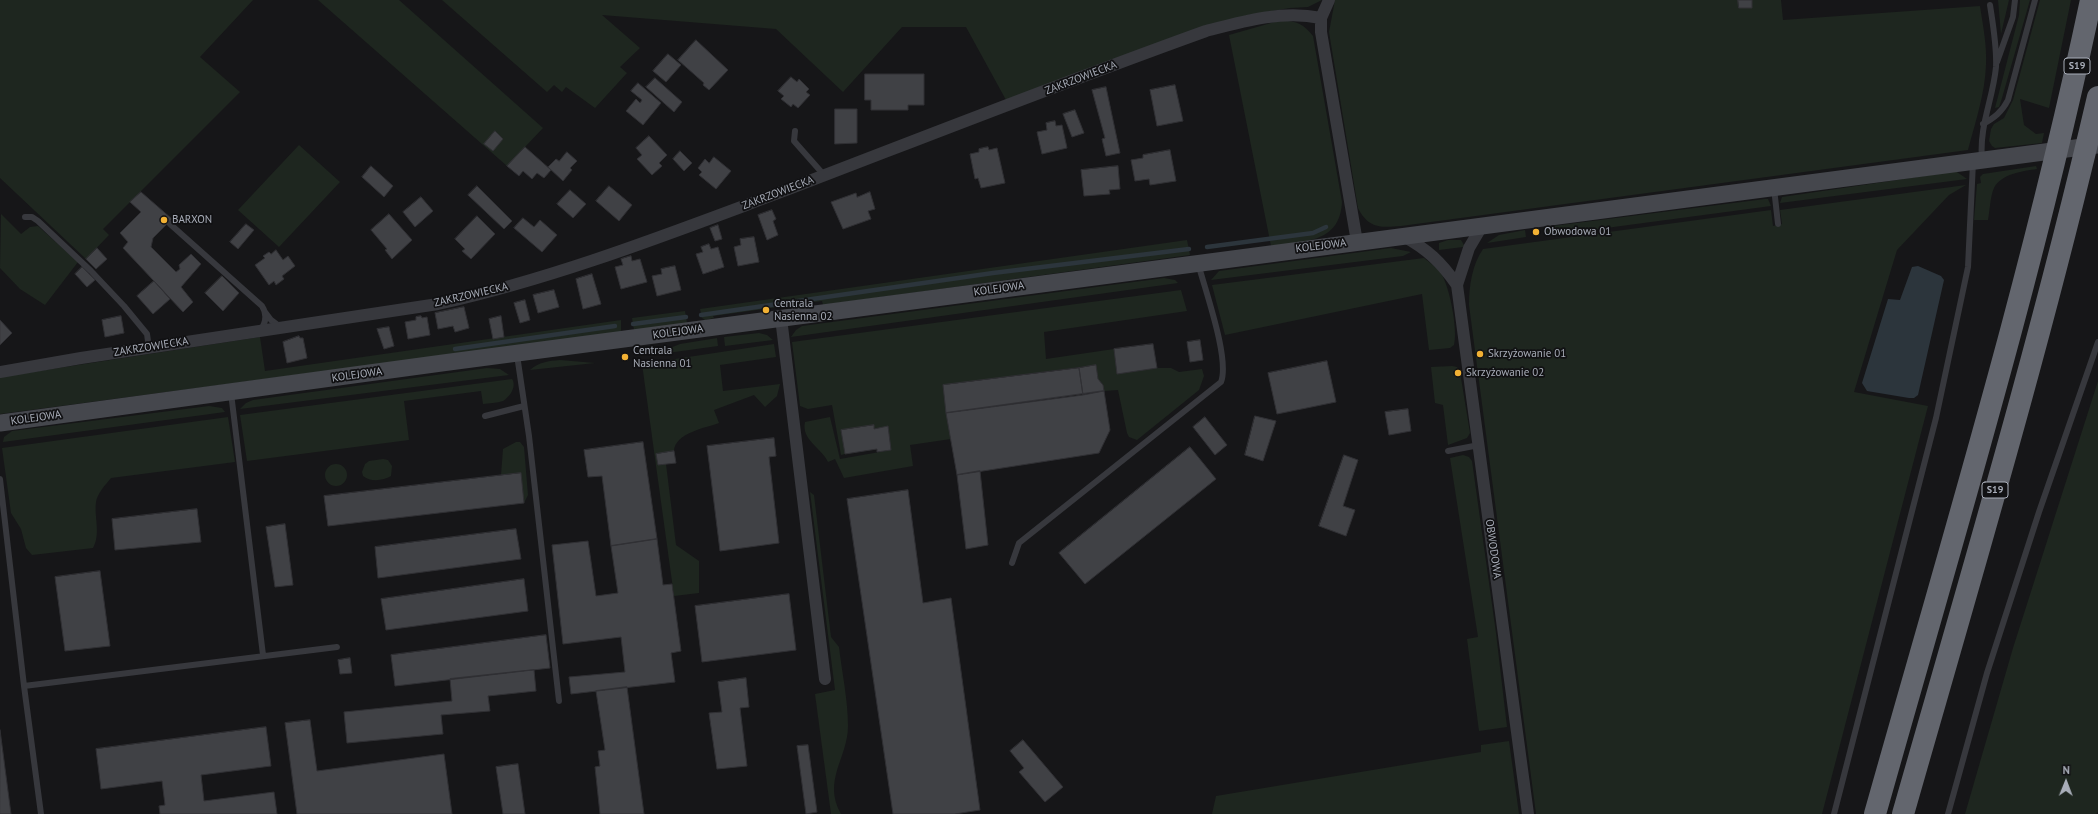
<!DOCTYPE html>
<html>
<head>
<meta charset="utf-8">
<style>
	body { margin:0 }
	#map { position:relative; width:2098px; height:814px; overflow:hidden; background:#161618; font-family:"PT Sans",sans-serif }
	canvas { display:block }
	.north { position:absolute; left:2046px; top:762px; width:40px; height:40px; -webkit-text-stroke:3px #111113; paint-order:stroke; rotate:1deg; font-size:11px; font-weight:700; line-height:16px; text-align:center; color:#a8adb8 }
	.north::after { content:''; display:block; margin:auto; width:14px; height:18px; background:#a8adb8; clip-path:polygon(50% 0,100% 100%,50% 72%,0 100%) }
</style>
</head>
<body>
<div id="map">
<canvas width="2098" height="814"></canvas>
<div class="north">N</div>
</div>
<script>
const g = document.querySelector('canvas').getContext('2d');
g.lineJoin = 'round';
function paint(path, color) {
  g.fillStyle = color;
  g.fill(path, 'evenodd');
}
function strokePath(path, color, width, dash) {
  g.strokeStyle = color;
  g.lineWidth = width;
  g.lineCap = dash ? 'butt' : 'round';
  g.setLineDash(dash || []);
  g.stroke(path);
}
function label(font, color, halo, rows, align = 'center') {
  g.font = font + ' "PT Sans",sans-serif';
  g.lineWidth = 3.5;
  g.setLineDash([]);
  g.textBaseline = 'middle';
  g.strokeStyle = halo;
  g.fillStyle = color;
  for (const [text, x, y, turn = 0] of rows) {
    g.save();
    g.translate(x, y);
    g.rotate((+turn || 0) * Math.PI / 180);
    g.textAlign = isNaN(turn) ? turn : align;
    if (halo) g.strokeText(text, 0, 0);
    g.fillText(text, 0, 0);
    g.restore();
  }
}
paint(new Path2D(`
	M0,0H253L200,57L240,92L103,229L109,235L86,259L0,178Z
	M318,0H399L543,128L507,166Z
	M442,0H1322L1308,7L1290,8L1248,15L1006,100L966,27H902L843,92L776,29L602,15L640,48L620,67L627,73L595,108L566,87L562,92L554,85L547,92Z
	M1335,0H1781L1783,20L1980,6C1983,26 1987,45 1986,65C1985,94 1975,123 1968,150L1401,226C1380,228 1368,228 1358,208L1329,32Z
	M1998,0H2009L2001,34Z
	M2020,0H2030L2002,98L1999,107L1995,108L2019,15Z
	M2040,0H2071L2049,108L2020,99L2024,125L2036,134L2044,133L2042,143L1995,148L1992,146L1989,141L1991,129L1994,124L2004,118L2013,100Z
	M1278,21C1294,20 1303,23 1313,36L1342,202C1340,244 1303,241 1271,246L1229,35Z
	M299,145L340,182L279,247L238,210Z
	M2036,166L2037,169C2023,171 2001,174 1994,188C1990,197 1990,210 1988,220H1974L1977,184L1981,183L1980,177L1983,174Z
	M1951,172H1957L1967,179L1780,203L1782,197Z
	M1966,185L1949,195L1897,250L1854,392L1928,406L1822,814H1536L1469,305C1469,286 1472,265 1483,249L1771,210L1773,226L1782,224L1780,210Z
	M1765,199H1768L1771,206L1546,236L1545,227Z
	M1,214L21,234L30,227L38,226L78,262L45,305L20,289L0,268Z
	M1525,230L1526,237L1487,243L1499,235Z
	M1187,240L1190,255L823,305L822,301L713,316L714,318L705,320L702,318L700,309Z
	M1448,240H1461L1464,245L1463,247L1439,250V243Z
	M1391,248L1411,252L1403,256L1211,280L1219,271Z
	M1424,258C1430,263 1438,268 1442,275C1450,289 1458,330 1454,345L1450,348L1429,350L1422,294L1225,335L1212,285Z
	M1164,278L1175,280L1178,283L791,337L796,330L802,326Z
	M1181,290L1187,311L1044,332L1046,359L1114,349L1117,374L1157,368H1171L1179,372L1202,369L1204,376L1199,390L1137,440L1129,437L1127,433L1118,390L1104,391L1103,385L1098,379L1096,365L943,385L951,439L910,445L913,466L844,478L835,459L828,462C822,448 801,440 805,422L830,417L840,459L891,450L888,427L874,429L873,425L841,430L845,454L841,455L832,405L808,409L800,406L792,342Z
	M685,311L687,323L634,330L632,318Z
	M621,320V332L0,414V377L260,337L265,371Z
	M759,333L767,335L773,340L725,346L724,337Z
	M717,338L718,346L653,355L680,344Z
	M774,344L776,357L720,365L723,391L780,384L777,396L765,407L754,395L714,410L719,423C705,428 675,433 674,451L656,454L658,465L666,464L676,545L699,561V593L674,596L642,364Z
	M560,360L595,363L530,370C539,362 548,361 560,360Z
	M1452,366L1457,367L1460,372L1470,433L1467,438L1448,445L1443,405L1435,403L1431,367Z
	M487,368L500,369L509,375L240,409L246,403L253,400Z
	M512,379C517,386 510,397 503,401C497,403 489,403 483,404L481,391L404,401L409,440L247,461L240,415Z
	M2098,381V812L2096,814H1965L2013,648Z
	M209,406L222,408L225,412L3,442L4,437L12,431Z
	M228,417L235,462L111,478C106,484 97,494 96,502C94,517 101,534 93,548L32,555L26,548L21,529L11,513L2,448Z
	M516,442H520L524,447L528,495L524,503L521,473L501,475L503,449Z
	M1463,455L1469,457L1472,461L1496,633L1507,727L1479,731L1467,639L1478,637L1450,458Z
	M383,459L388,460L392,466L391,476C383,481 370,482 363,476L362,472L365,464L369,461Z
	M325 475a11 11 0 1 1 22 0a11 11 0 1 1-22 0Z
	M810,492L814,495L831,637L839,647C842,673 848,700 848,726C848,758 822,780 841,814H831L815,694L835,690Z
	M1509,741L1519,814H1212L1216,796L1481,752V745Z`), '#1e261f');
paint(new Path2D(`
	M1918,266L1941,276L1944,280L1918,395L1914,398H1909L1867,391L1862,383L1888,299L1900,300L1912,267Z`), '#2c353c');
strokePath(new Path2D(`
	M1207,247L1313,233L1326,227
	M701,315L993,273L1189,249
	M633,324L686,317
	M455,349L615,326`), '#2c353c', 4.5);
const building = new Path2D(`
	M1738,0H1752V8H1739Z
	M696,40L728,70L709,90L703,85L704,83L678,60Z
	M668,54L681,65L666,82L653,71Z
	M865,74H924V105H908V110H871V100H865Z
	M791,77L797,82L799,79L809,89L806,92L810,95L798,108L793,104L791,107L781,99L784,96L778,91Z
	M655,78L682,102L674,112L646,87Z
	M638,83L661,103L643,125L626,111L636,99L640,103L642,100L631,91Z
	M1175,85L1183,121L1157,126L1150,90Z
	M1106,87L1120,153L1106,156L1102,139L1105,138L1092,90Z
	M835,109H857V143L835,144Z
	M1075,110L1084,133L1072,137L1063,114Z
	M1055,121L1056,126L1062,125L1067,148L1042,154L1037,132L1047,130L1046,123Z
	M495,131L503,139L493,151L484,144Z
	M649,136L667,155L659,163L662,166L652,175L637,159L642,155L636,148Z
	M525,147L551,170L544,178L537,173L532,179L523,171L519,176L507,166Z
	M988,147L989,150L997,148L1005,183L981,188L978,178L975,179L970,154L979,152V149Z
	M1170,150L1176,181L1150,185L1149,179L1135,181L1131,160L1143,158V155Z
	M680,151L692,163L684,171L673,159Z
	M567,152L577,161L570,168L572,170L563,181L548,167L556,159L559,161Z
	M714,157L731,171L716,189L699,175L702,172L698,168L705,159L709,163Z
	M371,166L393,186L384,197L362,177Z
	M1118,166L1120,189L1109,190L1110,194L1084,196L1081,170Z
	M477,186L512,221L504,229L468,195Z
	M609,186L632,205L619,221L596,201Z
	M570,190L586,204L573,218L557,204Z
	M141,192L172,219L153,238L151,247L176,272L180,269L179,265L191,254L201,264L181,287L193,302L183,312L123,248L128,242L120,233L141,212L130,202Z
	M870,192L875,209L868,211L871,219L843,229L831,202L856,193L857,197Z
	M421,197L433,211L415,227L403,212Z
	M772,210L776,219L773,221L778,235L767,240L758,215Z
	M389,214L412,240L392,259L385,250L387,249L371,230Z
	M477,216L495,234L471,259L462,251L465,249L455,239Z
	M523,218L534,227L540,220L557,235L542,252L514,228Z
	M246,224L254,230L238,249L230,242Z
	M718,225L722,239L715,241L710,228Z
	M754,237L759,262L738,266L734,247L741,245L740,239Z
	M709,244L711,249L718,247L724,267L703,274L696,254L703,252L701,247Z
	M97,248L107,259L96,269L86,259Z
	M276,250L283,260L288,256L295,266L282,276L284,279L276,285L274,281L269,285L255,265L265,258L263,256L269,252L271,254Z
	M631,256L632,261L640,259L647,282L621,289L615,267L623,265L621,259Z
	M675,266L681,290L657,296L652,276L662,274L661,269Z
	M82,267L95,280L87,287L75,274Z
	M592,274L601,304L583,309L576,279Z
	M222,276L239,293L223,311L205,293Z
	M154,281L170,299L153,314L137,296Z
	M554,290L559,307L538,313L533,295Z
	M525,300L530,320L520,323L514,303Z
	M464,307L469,328L455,332L453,326L438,329L435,313Z
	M121,316L124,333L105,337L102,320Z
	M421,316L422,318L427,317L430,335L408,339L405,322L416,320V317Z
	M501,316L504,337L493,339L489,319Z
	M0,320L12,333L0,345Z
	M389,327L394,346L384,349L377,329Z
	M299,336L300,338H303L307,358L287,363L283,342Z
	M1200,340L1203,360L1190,362L1187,342Z
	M1153,344L1157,368L1117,374L1114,349Z
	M1327,361L1336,402L1277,414L1268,373Z
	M1096,365L1098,379L1103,385L1104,391L1083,395L1079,368Z
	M1079,368L1083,395L946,413L943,385Z
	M1104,391L1110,430L1099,453L957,475L946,413Z
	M1408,409L1411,431L1389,435L1385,412Z
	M1255,416L1276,421L1263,461L1245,455Z
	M1205,417L1227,445L1215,455L1193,427Z
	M874,425V429L888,426L891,450L877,452V449L845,454L841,430Z
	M774,438L776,456L769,457L779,543L720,551L707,446Z
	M643,442L657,539L611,546L602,476L588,477L584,450Z
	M1190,447L1216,479L1085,584L1059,553Z
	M674,451L676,463L658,465L656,454Z
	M1344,455L1358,460L1343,506L1355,510L1346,536L1319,526Z
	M980,471L988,545L966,549L957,475Z
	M521,473L524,503L328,526L324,496Z
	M908,490L923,603L951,598L980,810L955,814H893L847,499Z
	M197,509L201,542L115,550L112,519Z
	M285,524L293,585L275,587L266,527Z
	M516,529L521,559L378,578L375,547Z
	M657,539L663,585L672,584L681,651L671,653L675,682L571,694L569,677L625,672L621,637L563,644L552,545L588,541L596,596L618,593L611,546Z
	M100,571L110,646L65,651L55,577Z
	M524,579L528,611L386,630L381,599Z
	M789,594L796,650L702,662L695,606Z
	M546,635L550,668L395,686L391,655Z
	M350,658L352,673L340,674L338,660Z
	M534,670L536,691L488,696L490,711L441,715L443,734L347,743L344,712L452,701L450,679Z
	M746,678L749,707L740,708L747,766L717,769L709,713L722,712L718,682Z
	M627,687L644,814H600L595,767L600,766L598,751L605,750L596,691Z
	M310,720L317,771L444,754L452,814H297L285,723Z
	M266,727L271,766L201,775L204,801L274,792L277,814H160L159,806L165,805L162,781L101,789L96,749Z
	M0,730L11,814H0Z
	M1023,740L1063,787L1045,802L1019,772L1024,768L1010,751Z
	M808,745L817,812L806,814L797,746Z
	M518,764L525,814H503L496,767Z`);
paint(building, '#404145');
strokePath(building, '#303034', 1);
strokePath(new Path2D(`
	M1997,62L2013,17L2015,0
	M1983,124C1994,118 2002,112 2008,100L2035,0
	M795,131L794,141L824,175
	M1982,159C1979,126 1993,99 1996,67C1997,47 1993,25 1990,5
	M1774,188L1778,224
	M25,217H32L38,221L91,271L124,306L147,334L149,348
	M170,224L262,306C267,314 266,323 260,331
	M265,312L271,320L279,326
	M517,355L529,436L559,701
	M231,393L263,655
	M485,416L524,406
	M1448,451L1479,445
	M0,479L24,686L41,814
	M1012,563L1019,543L1221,382C1230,359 1205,290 1198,263
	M24,686L337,647
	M1834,814L1936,418L1968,267L1973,162
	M1948,814L1987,673L2039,512L2098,342`), '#37383d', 6);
strokePath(new Path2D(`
	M1329,0L1321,18V32L1357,242
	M1482,226L1469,248L1457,285L1528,814
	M1403,236C1427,249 1441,262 1457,285
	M781,318L825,679
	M0,372L81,358L438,304C556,278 668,234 781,192C922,138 1064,82 1206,31C1244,21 1282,10 1321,18`), '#37383d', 12);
strokePath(new Path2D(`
	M0,423C699,327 1399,237 2098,145`), '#45474d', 17);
strokePath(new Path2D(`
	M1875,814C1951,544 2033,275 2091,0
	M1903,814C1971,576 2042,338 2098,97`), '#63666e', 22);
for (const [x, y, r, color] of [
	[164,220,4,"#f2b134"],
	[1536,232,4,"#f2b134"],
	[766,310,4,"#f2b134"],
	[1480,354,4,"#f2b134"],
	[625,357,4,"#f2b134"],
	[1458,373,4,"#f2b134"]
]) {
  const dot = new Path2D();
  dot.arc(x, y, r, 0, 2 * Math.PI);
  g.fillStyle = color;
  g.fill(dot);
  strokePath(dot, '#111113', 1.5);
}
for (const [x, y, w] of [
	[2077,66,26],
	[1995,490,26]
]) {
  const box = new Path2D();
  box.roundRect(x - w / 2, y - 8, w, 16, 3);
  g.fillStyle = '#111113';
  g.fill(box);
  strokePath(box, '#a8adb8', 1);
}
label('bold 10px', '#a8adb8', null, [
	["S19",2077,66],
	["S19",1995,490]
]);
label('11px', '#a8adb8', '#111113', [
	["ZAKRZOWIECKA",1081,78,-21],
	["ZAKRZOWIECKA",778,193,-21],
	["KOLEJOWA",1321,246,-7],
	["KOLEJOWA",999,289,-8],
	["ZAKRZOWIECKA",471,295,-13],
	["KOLEJOWA",678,332,-8],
	["ZAKRZOWIECKA",151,347,-9],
	["KOLEJOWA",357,375,-8],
	["KOLEJOWA",36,418,-8],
	["OBWODOWA",1493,549,82]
]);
label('11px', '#a8adb8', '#111113', [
	["BARXON",172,220],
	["Obwodowa 01",1544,232],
	["Centrala",774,304],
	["Nasienna 02",774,317],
	["Centrala",633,351],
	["Nasienna 01",633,364],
	["Skrzyżowanie 01",1488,354],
	["Skrzyżowanie 02",1466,373]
], 'left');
</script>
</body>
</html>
